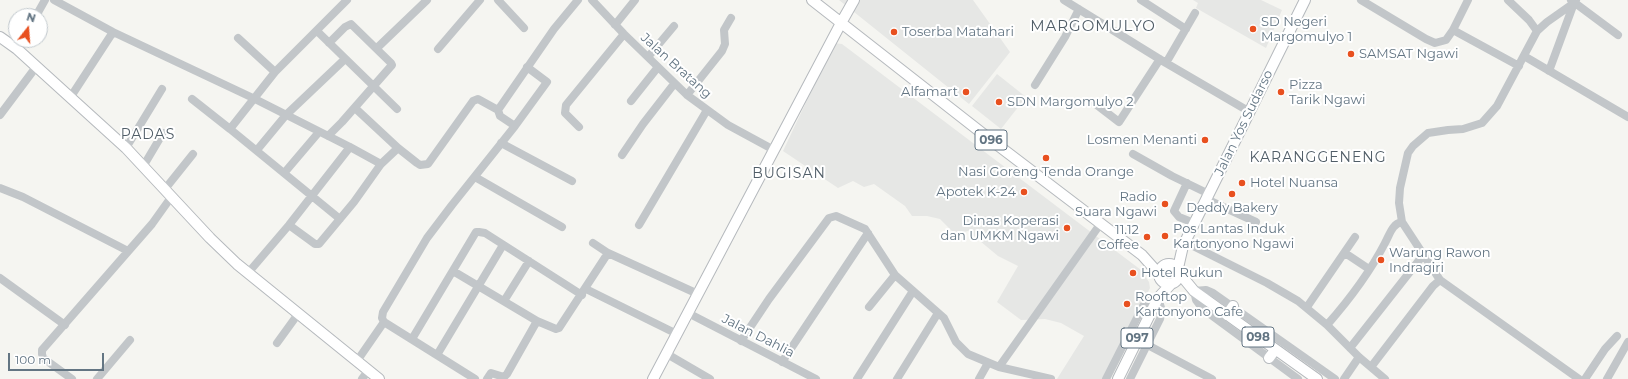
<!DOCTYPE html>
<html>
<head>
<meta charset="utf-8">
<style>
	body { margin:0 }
	#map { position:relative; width:1628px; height:379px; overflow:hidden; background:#f5f5f1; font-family:Montserrat,sans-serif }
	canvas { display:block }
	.north { position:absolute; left:8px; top:8px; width:40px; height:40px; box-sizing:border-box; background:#fff; border:1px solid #c1c8cd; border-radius:50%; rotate:17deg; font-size:11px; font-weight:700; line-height:16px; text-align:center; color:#637583 }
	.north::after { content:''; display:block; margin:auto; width:14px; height:18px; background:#e8501f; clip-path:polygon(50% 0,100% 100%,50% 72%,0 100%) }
	.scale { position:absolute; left:8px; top:353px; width:96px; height:18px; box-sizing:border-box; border:2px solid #637583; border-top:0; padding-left:5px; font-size:12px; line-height:14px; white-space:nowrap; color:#637583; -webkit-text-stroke:3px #fff; paint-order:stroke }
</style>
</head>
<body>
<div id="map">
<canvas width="1628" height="379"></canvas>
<div class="north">N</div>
<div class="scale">100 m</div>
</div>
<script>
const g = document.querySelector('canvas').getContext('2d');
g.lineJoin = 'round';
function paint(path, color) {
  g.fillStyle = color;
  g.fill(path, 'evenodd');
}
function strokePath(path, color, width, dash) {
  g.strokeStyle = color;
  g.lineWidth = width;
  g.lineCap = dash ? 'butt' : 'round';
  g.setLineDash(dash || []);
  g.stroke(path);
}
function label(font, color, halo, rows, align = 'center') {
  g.font = font + ' Montserrat,sans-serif';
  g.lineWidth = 4;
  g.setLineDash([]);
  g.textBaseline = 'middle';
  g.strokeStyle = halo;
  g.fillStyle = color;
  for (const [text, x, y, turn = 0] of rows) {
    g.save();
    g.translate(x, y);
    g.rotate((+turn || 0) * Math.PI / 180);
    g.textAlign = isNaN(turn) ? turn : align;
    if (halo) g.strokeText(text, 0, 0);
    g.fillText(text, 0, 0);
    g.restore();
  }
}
paint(new Path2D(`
	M839,0H973L1010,52L969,104Z
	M1193,0H1261L1282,10L1266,48L1196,8L1198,3Z
	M834,43L842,44L1141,270L1149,282L1150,288L1104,379H1057L1084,336L1061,323L1045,319L1021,320L997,302L1018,266L998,256L968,231L955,234L940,219L927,216H912L905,206L874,184L864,187L853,181L838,188L783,151Z
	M997,74L1026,97L1001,129L972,106Z`), '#e6e7e5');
const major = new Path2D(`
	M812,0L987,137L1142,255L1159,274
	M0,37L17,49L126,148L210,238L237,264L379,379
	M1159 274a10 10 0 1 1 20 0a10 10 0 1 1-20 0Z
	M1178,268L1183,246L1305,0
	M1180,274L1194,291L1317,379
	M1227,315L1233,306
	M1269,358L1275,350
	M653,379L841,23L854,0
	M1118,379L1158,298L1171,284`);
strokePath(major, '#b5b9bd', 12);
strokePath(new Path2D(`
	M54,0L113,32L253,98L350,147L381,164
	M498,0L524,28
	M592,0L624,34L687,95L728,125L774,150
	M1064,0L1166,63L1250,112
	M1141,0L1186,29
	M1361,0L1426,39L1435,43L1446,40L1453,30L1468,0
	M1508,0L1529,20L1537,31
	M1571,0L1618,35
	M1576,0L1574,3L1547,22L1537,31L1497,106L1482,123L1463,129L1448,130L1428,133L1413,146L1408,153L1400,188L1399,203L1402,222L1440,280L1579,379
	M36,16L45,0
	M615,25L635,0
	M1453,30L1519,66
	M317,31L397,109
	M238,38L275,72
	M377,48L427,0
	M17,49L22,40
	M438,49L480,0
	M1524,56L1628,117
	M648,57L674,26
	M1166,63L1195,13
	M1549,71L1574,3
	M1035,85L1065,37L1079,9
	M687,95L722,51L725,44L724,30L731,18
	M70,98L113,32
	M192,99L230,129
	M631,101L658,67
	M1093,102L1119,122L1160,59
	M0,115L36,67
	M515,126L547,82L527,67
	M579,127L565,113L566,105L624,34
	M328,136L342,122L392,65L391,63L351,24L345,27L329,43
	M501,143L572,181
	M126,148L162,89
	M398,148L417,163L420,165L428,164L473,101L478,99L498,110
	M257,150L286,115L345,59
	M1133,154L1172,176L1209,194
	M622,155L643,124L674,84
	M144,165L163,133
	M285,172L319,132
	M475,177L562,227
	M1187,183L1174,211L1179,217L1194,223
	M0,188L23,197L128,251
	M165,189L193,154
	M1206,199L1256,222
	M340,219L230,129L275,72L347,0
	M289,225L315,244H319L354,202L381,164L398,148L355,108
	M639,225L707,110
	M1185,242L1267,283L1298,301L1327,325L1359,357L1385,379
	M593,243L608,253L698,294
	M1345,253L1369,269
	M453,271L537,321L556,329L559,328L608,253
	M248,273L289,225L350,147
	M0,278L65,325
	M586,289L677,334
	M504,301L529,261
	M869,307L895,275
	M1307,307L1355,237
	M688,313L816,379
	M384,322L475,379
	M1327,325C1349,300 1370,272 1385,243C1390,234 1392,224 1402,222
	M412,339L476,232H479L485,233L582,295
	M741,341L769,299L829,218L836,216L865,229L895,275L944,318L956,342L968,354L999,367L1051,379
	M1142,342L1212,379
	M277,343L298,314
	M1350,348L1424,254
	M667,354L710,379
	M437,355L503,245
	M357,361L384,322L382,318L383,312L427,238L452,205L515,126L500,116L498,110L554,29L578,0
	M782,362L868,233
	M999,367L1101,223
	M1371,367L1433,286L1440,280
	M72,379L43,358L42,354V350L152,224L172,196
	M97,379L130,340
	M362,379L368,371
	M487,379L491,373L504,377L507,374L537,321
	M857,379L913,291
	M897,379L938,313
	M979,379L988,363
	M1106,379L1143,306L1150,301L1158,298L1162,311L1160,319L1130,379
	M1298,379L1203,309L1196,300L1194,291L1206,290L1213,293L1335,379
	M1344,379L1359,357
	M1585,379L1605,349L1617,336
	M1607,379L1628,342`), '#c2c6c9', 8);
strokePath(major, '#fff', 10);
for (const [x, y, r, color] of [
	[1253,29,4,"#e8501f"],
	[894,32,4,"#e8501f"],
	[1351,54,4,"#e8501f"],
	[966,92,4,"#e8501f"],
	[1281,92,4,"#e8501f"],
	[999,102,4,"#e8501f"],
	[1205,140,4,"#e8501f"],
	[1046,158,4,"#e8501f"],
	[1242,183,4,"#e8501f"],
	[1024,192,4,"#e8501f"],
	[1232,194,4,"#e8501f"],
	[1165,204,4,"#e8501f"],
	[1067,228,4,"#e8501f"],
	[1165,236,4,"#e8501f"],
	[1147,237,4,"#e8501f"],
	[1381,260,4,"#e8501f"],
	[1133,273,4,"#e8501f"],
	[1127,304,4,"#e8501f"]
]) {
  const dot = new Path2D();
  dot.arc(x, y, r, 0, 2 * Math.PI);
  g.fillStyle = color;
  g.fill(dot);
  strokePath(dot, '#fff', 1.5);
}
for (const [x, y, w] of [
	[991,140,32],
	[1258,337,32],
	[1137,338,32]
]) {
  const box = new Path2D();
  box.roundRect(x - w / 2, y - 10, w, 20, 3);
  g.fillStyle = '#fff';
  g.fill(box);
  strokePath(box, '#637583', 1);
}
label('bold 12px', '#637583', null, [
	["096",991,140],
	["098",1258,337],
	["097",1137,338]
]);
label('13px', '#637583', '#fff', [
	["SD Negeri",1261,22],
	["Margomulyo 1",1261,37],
	["Toserba Matahari",902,32],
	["SAMSAT Ngawi",1359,54],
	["Pizza",1289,85],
	["Tarik Ngawi",1289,100],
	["Alfamart",958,92,"right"],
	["SDN Margomulyo 2",1007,102],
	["Losmen Menanti",1197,140,"right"],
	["Nasi Goreng Tenda Orange",1046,172,"center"],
	["Hotel Nuansa",1250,183],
	["Apotek K-24",1016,192,"right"],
	["Radio",1157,197,"right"],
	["Suara Ngawi",1157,212,"right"],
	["Deddy Bakery",1232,208,"center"],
	["Dinas Koperasi",1059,221,"right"],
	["dan UMKM Ngawi",1059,236,"right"],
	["Pos Lantas Induk",1173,229],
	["Kartonyono Ngawi",1173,244],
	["11.12",1139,230,"right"],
	["Coffee",1139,245,"right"],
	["Warung Rawon",1389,253],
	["Indragiri",1389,268],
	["Hotel Rukun",1141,273],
	["Rooftop",1135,297],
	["Kartonyono Cafe",1135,312]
], 'left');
label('13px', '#637583', '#fff', [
	["Jalan Bratang",676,66,42],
	["Jalan Yos Sudarso",1244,123,-64],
	["Jalan Dahlia",758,336,27]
]);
g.letterSpacing = '1px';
label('14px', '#515e68', '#fff', [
	["PADAS",148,135],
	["KARANGGENENG",1318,158],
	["BUGISAN",789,174]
]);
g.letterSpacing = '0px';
g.letterSpacing = '1px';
label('15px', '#515e68', '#fff', [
	["MARGOMULYO",1093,27]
]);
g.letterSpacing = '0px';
</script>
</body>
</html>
